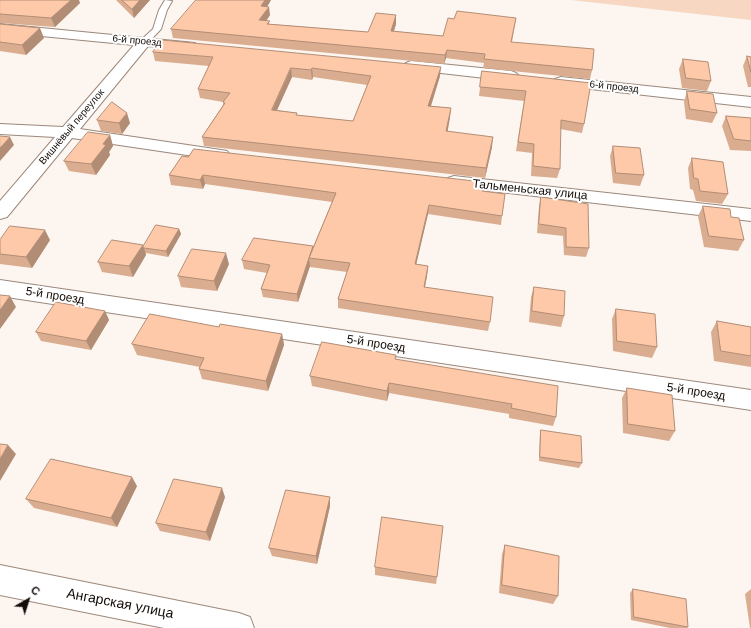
<!DOCTYPE html>
<html>
<head>
<meta charset="utf-8">
<style>
	body { margin:0 }
	#map { position:relative; width:751px; height:628px; overflow:hidden; background:#fdf5ef; font-family:Arial,sans-serif }
	canvas { display:block }
	.north { position:absolute; left:8px; top:580px; width:40px; height:40px; -webkit-text-stroke:3px #fff; paint-order:stroke; rotate:39deg; font-size:11px; font-weight:700; line-height:16px; text-align:center; color:#130c08 }
	.north::after { content:''; display:block; margin:auto; width:14px; height:18px; background:#130c08; clip-path:polygon(50% 0,100% 100%,50% 72%,0 100%) }
</style>
</head>
<body>
<div id="map">
<canvas width="751" height="628"></canvas>
<div class="north">С</div>
</div>
<script>
const g = document.querySelector('canvas').getContext('2d');
g.lineJoin = 'round';
function paint(path, color) {
  g.fillStyle = color;
  g.fill(path, 'evenodd');
}
function strokePath(path, color, width, dash) {
  g.strokeStyle = color;
  g.lineWidth = width;
  g.lineCap = dash ? 'butt' : 'round';
  g.setLineDash(dash || []);
  g.stroke(path);
}
function label(font, color, halo, rows, align = 'center') {
  g.font = font + ' Arial,sans-serif';
  g.lineWidth = 4;
  g.setLineDash([]);
  g.textBaseline = 'middle';
  g.strokeStyle = halo;
  g.fillStyle = color;
  for (const [text, x, y, turn = 0] of rows) {
    g.save();
    g.translate(x, y);
    g.rotate((+turn || 0) * Math.PI / 180);
    g.textAlign = isNaN(turn) ? turn : align;
    if (halo) g.strokeText(text, 0, 0);
    g.fillText(text, 0, 0);
    g.restore();
  }
}
paint(new Path2D(`
	M571,0H751V20Z`), '#f7d7c2');
const service = new Path2D(`
	M165,0L172,1L167,10L161,29L147,44H141V40L153,29L159,10Z`);
const minor = new Path2D(`
	M0,24L195,43L197,46L195,49L190,50L148,46L80,129L221,150L227,151L230,155L227,159L221,160L72,138L7,217L0,219V201L55,137L0,134V124L63,127L134,45L0,32Z
	M411,61L511,71L516,73L519,76L516,79L511,81L406,69L403,66L406,63Z
	M561,77L751,97V107L555,85L553,82L555,79Z
	M454,176L751,209V221L448,186L445,182L448,178Z
	M0,280L751,390V410L0,296Z
	M0,565L239,613L250,617L254,628H164L0,595Z`);
strokePath(service, '#9b887c', 2);
strokePath(minor, '#9b887c', 2);
paint(service, '#fff');
paint(minor, '#fff');
paint(new Path2D(`
	M0,0L80,3L55,27L0,23Z
	M116,0H150L134,18Z
	M271,0L267,7L270,15L266,21L270,24L368,32L396,24L394,31L443,36L454,19L516,18L512,42L592,70L590,79L483,68L484,63L446,58L444,64L173,38L171,29Z
	M0,24L44,38L26,55L0,51Z
	M153,52L440,76L431,106L451,108L447,131L492,147L485,178L204,146L202,137L223,105V102L200,98L198,89L209,66L155,61ZM292,77L312,80L313,77L367,85L353,121L297,115V113L277,110Z
	M747,56L751,57V87H748L743,66Z
	M683,59L711,81L707,91L682,88L679,69Z
	M482,71L591,83L584,124L582,133L560,129V169L557,178L531,176L532,153L516,151L524,101L479,96Z
	M687,91L717,113L712,123L686,119L684,102Z
	M726,116L751,118V151L730,150L722,126Z
	M97,120L130,123L122,134L101,131Z
	M110,135L113,146L109,152L110,155L96,175L69,171L64,161Z
	M613,146L644,175L640,186L613,183L610,156Z
	M182,156L482,191L502,216L501,225L428,214L416,264L428,266L427,276L425,287L490,322L488,331L338,308V299L347,272L310,267V266L298,302L263,297L261,289L267,273L244,269L242,260L313,246V247L332,202L205,184L203,189L171,185L169,175Z
	M692,158L728,194L722,204L696,201L693,190L690,189L688,168Z
	M541,197L589,248L586,257L564,255L563,236L537,233L539,206Z
	M703,206L731,217L744,240L738,251L704,247L698,216Z
	M179,229L181,234L168,257L146,253V255L133,277L102,272L98,262L143,247Z
	M0,240H50L32,268L0,264Z
	M229,264L217,291L181,287L178,276Z
	M534,287L564,316L561,327L529,322L531,297Z
	M616,309L657,347L652,358L613,351L612,319Z
	M105,311L109,320L91,350L41,341L36,332Z
	M717,321L751,327V367L714,361L711,332Z
	M219,327L282,334L284,345L268,391L202,379L199,369L200,367L137,355L132,344Z
	M396,359L556,417L553,426L509,418V414L389,393L387,401L312,386L310,376Z
	M627,388L675,431L669,441L623,433L622,398Z
	M541,430L582,463L579,468L539,461L540,435Z
	M137,486L117,527L34,508L26,499Z
	M225,497L210,541L160,531L156,523Z
	M330,506L317,564L272,556L269,548Z
	M505,545L558,596L553,604L499,593L502,554Z
	M375,567L437,577L436,584L375,575Z
	M633,589L688,627L687,628H670L631,620L630,593Z
	M751,589V628H750L745,594Z`), '#daad90');
paint(new Path2D(`
	M71,0H79L80,3L55,27L51,18Z
	M140,0H150L134,18L132,9Z
	M265,0H271L262,15L261,6Z
	M269,7L270,15L261,29L259,20Z
	M396,15V24L391,40V31Z
	M40,28L44,38L26,55L22,45Z
	M447,50L446,58L444,64L445,55Z
	M441,67L440,76L428,115V106Z
	M291,68L292,77L273,119L272,110Z
	M312,68L313,77L312,80L311,70Z
	M451,108L450,118L446,140V131Z
	M127,113L130,123L122,134L119,123Z
	M110,135L113,146L109,152L110,155L96,175L91,164L103,144Z
	M10,137L14,145L0,161V148Z
	M493,137L492,147L485,178L486,168Z
	M203,175L205,184L203,189L200,180Z
	M429,205L428,214L414,274L415,264Z
	M179,229L181,234L168,257L166,251Z
	M45,230L50,240L32,268L26,257Z
	M143,245L146,255L133,277L129,266Z
	M226,253L229,264L217,291L214,281Z
	M309,258L310,266L298,302L297,294Z
	M428,266L427,276L423,296L424,287Z
	M10,296L16,307L0,329V310Z
	M105,311L109,320L91,350L86,341Z
	M282,334L284,345L268,391L266,381Z
	M389,383V393L387,401V391Z
	M8,445L16,454L0,481V459Z
	M132,477L137,486L117,527L111,518Z
	M222,488L225,497L210,541L206,532Z
	M330,497V506L317,564L316,556Z`), '#b28d76');
const building = new Path2D(`
	M0,0H71L51,18L0,14Z
	M122,0H140L132,9Z
	M196,0H265L261,6L269,7L259,20L270,21L267,24L368,32L376,13L396,15L391,31L443,36L448,18L454,19L457,11L516,18L511,42L594,49L592,70L484,59L485,54L447,50L445,55L171,29Z
	M0,24L40,28L22,45L0,42Z
	M162,40L441,67L428,106L451,108L446,131L493,137L486,168L202,137L225,103L223,102L230,93L198,89L213,57L153,52ZM291,68L311,70L312,68L371,76L353,121L296,115L297,113L272,110Z
	M747,56L751,57V72Z
	M683,59L708,62L711,81L686,78Z
	M482,71L591,83L584,124L561,120L560,169L533,166L534,144L518,142L526,91L480,87Z
	M687,91L713,94L717,113L690,109Z
	M112,102L127,113L119,123L97,120Z
	M726,116L751,118V141L734,139Z
	M88,132L110,135L103,144L106,145L91,164L64,161Z
	M0,136L10,137L0,148Z
	M613,146L640,148L644,175L616,173Z
	M194,149L483,182L482,191L505,194L502,216L429,205L415,264L428,266L424,287L493,297L490,322L338,299L350,263L309,258L336,193L203,175L200,180L169,175L182,156L188,157Z
	M692,158L723,162L728,194L700,191L698,179L694,178Z
	M541,197L588,204L589,248L566,247V228L539,224Z
	M703,206L730,209L731,217L739,218L744,240L709,236Z
	M156,225L179,229L166,251L144,248L143,247Z
	M10,226L45,230L26,257L0,254V240Z
	M254,238L313,246L297,294L261,289L270,265L242,260Z
	M112,240L143,245L129,266L98,262Z
	M192,249L226,253L214,281L178,276Z
	M534,287L565,291L564,316L532,311Z
	M0,295L10,296L0,310Z
	M56,302L105,311L86,341L36,332Z
	M616,309L655,314L657,347L617,341Z
	M150,314L219,327L220,324L282,334L266,381L199,369L204,358L132,344Z
	M717,321L751,327V356L721,351Z
	M322,342L396,355L395,359L558,386L556,417L511,408L512,404L389,383L387,391L310,376Z
	M627,388L672,395L675,431L628,424Z
	M541,430L581,436L582,463L540,457Z
	M0,444L8,445L0,459Z
	M51,459L132,477L111,518L26,499Z
	M174,479L222,488L206,532L156,523Z
	M286,490L330,497L316,556L269,548Z
	M382,517L443,526L437,577L375,567Z
	M505,545L559,556L558,596L502,585Z
	M633,589L686,599L688,627L634,617Z`);
paint(building, '#fec9a8');
strokePath(building, '#b28d76', 1);
label('10px', '#130c08', '#fff', [
	["6-й проезд",137,41,5],
	["6-й проезд",614,87,6],
	["Вишнёвый переулок",72,127,-50]
]);
label('12px', '#130c08', '#fff', [
	["Тальменьская улица",530,190,6],
	["5-й проезд",55,296,9],
	["5-й проезд",376,344,9],
	["5-й проезд",696,392,9]
]);
label('14px', '#130c08', '#fff', [
	["Ангарская улица",120,604,11]
]);
</script>
</body>
</html>
